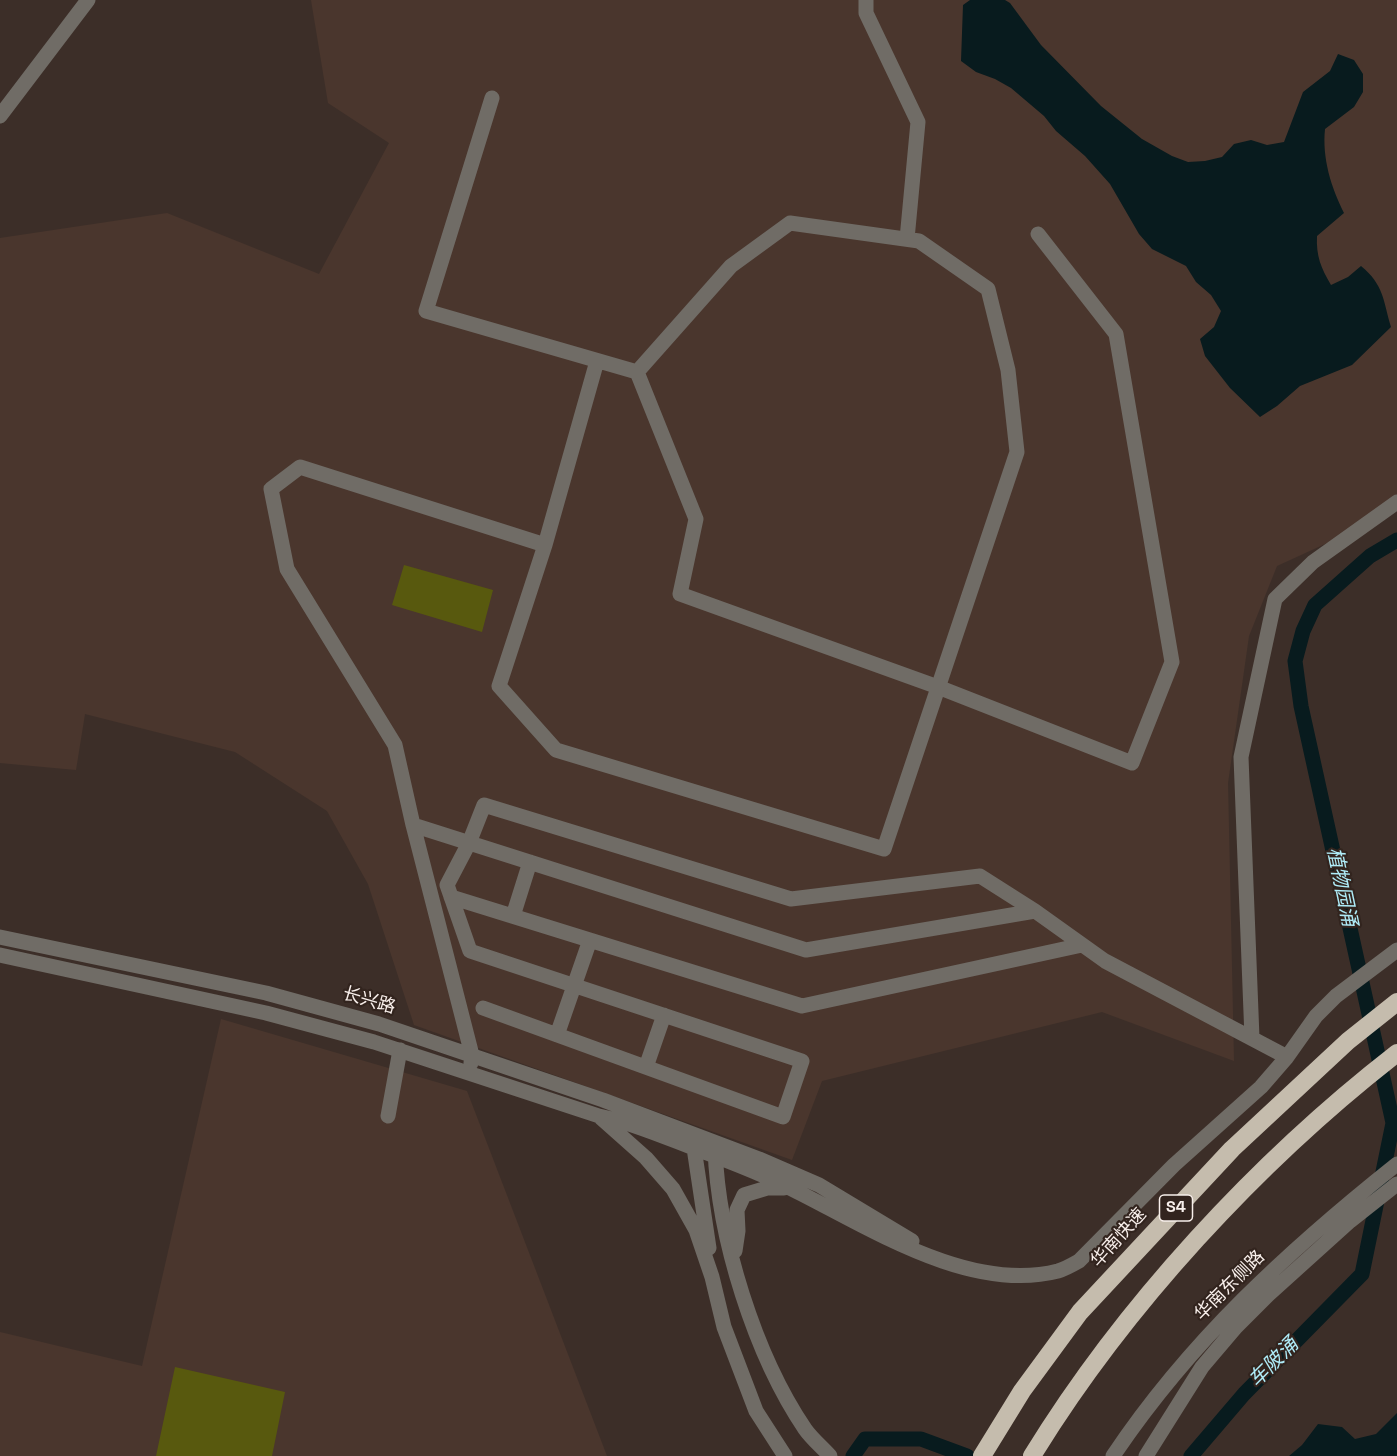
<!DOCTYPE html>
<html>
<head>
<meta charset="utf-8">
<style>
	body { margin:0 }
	canvas { display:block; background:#3c2e28 }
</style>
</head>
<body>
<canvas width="1397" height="1456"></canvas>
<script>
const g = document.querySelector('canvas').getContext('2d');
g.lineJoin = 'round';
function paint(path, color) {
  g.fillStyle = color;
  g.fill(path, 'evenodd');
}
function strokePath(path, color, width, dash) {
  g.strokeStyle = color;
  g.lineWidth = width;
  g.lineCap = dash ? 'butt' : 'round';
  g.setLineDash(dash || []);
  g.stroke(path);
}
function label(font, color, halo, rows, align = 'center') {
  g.font = font + ' "Space Grotesk","Noto Sans SC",sans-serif';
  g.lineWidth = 4.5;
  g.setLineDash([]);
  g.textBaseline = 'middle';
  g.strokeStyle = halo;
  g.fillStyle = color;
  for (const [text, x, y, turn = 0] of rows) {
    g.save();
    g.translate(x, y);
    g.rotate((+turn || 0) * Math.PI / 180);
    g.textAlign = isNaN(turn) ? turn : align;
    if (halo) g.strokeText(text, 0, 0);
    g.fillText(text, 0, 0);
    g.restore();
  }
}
paint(new Path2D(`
	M311,0H1397V511L1277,566L1249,636L1228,783L1234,1061L1102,1012L822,1081L792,1160L414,1025L368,884L327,811L235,752L85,714L76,770L0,763V238L167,213L319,274L389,143L328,103Z
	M221,1019L467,1091L607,1456H0V1332L142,1366Z`), '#4a362d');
paint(new Path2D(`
	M404,565L493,590L482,632L392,605Z
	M175,1367L285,1392L272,1456H156Z`), '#58590e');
paint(new Path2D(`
	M970,0H1005L1010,3L1041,45L1101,106L1142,139L1172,156L1188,162L1205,161L1222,157L1234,144L1251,140L1267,145L1284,142L1303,92L1330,71L1338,54L1354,60L1363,74V92L1354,107L1325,129C1322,158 1331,187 1344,213L1317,236C1316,256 1321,268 1331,285L1348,277L1361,266C1384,285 1383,300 1391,327L1352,365L1300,386L1277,406L1260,417L1230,388L1205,356L1200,339L1214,327L1221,311L1211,295L1196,282L1186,266L1152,249L1139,234L1110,184L1085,156L1056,131L1044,116L1011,88L995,79L976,72L961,61L963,5Z
	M1397,1413V1456H1289L1302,1445L1318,1424L1342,1427L1355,1439L1376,1434Z`), '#081b1e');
strokePath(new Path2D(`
	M853,1456L865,1439H921L967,1456
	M1191,1456L1244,1394L1362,1274L1393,1123L1301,706L1295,661L1303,631L1315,605L1370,556L1397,540`), '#081b1e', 15);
strokePath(new Path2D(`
	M866,0V13L918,122L907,239
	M492,98L426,311L637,372L731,266L790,223L919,241L988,289L1008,370L1017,452L884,849L556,750L499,686L545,545L597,361
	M0,116L88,0
	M637,372L696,519L680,594L938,687L1132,763L1172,662L1116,334L1038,234
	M413,825L806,950L1035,911
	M451,897L802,1006L1082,945
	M513,916L530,862
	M0,937L266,993L379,1024L603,1100L759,1159L819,1185L912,1241
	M0,955L266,1013L374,1042L599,1116C632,1123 662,1136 694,1148C726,1160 759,1172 790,1188C867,1226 969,1294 1058,1271C1065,1269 1072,1265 1079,1261L1174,1165L1261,1087L1287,1057L1316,1016L1336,996L1397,950
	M483,1008L783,1117L802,1061L470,951L447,885L469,843L484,805L791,899L980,876L1035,911L1105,961L1287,1057
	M557,1035L590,940
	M1252,1038L1241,757L1275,599L1313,562L1397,502
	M471,1063L472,1055L413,825L395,745L287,569L271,489L300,467L545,545
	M646,1067L664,1015
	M388,1116L400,1050
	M601,1118L646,1158L673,1189L696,1230L712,1277L724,1327L756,1411L785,1456
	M696,1141L694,1148L709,1248
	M715,1148C718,1238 755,1355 805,1429C812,1439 822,1447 830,1456
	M735,1251L738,1231L737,1210L744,1195L767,1188H784
	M1113,1456C1190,1341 1289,1250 1397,1164
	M1146,1456L1202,1367L1236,1327L1268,1295L1350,1221L1397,1184`), '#706c66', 15);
strokePath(new Path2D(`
	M982,1456L1022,1391L1080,1312L1232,1149L1348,1041L1397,1002
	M1032,1456C1124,1306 1258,1161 1397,1053`), '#c5bcad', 18);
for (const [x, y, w] of [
	[1176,1208,33]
]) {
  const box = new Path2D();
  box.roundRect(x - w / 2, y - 13, w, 26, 4.5);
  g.fillStyle = '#32241e';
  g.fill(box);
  strokePath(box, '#f8efeb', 1.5);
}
label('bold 16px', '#f8efeb', null, [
	["S4",1176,1208]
]);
label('18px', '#f8efeb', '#32241e', [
	["长兴路",369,1001,16],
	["华南快速",1119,1238,-48],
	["华南东侧路",1230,1286,-45]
]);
label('italic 20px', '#afecf8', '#32241e', [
	["植物园涌",1341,887,78],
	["车陂涌",1274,1363,-45]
]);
</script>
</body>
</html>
